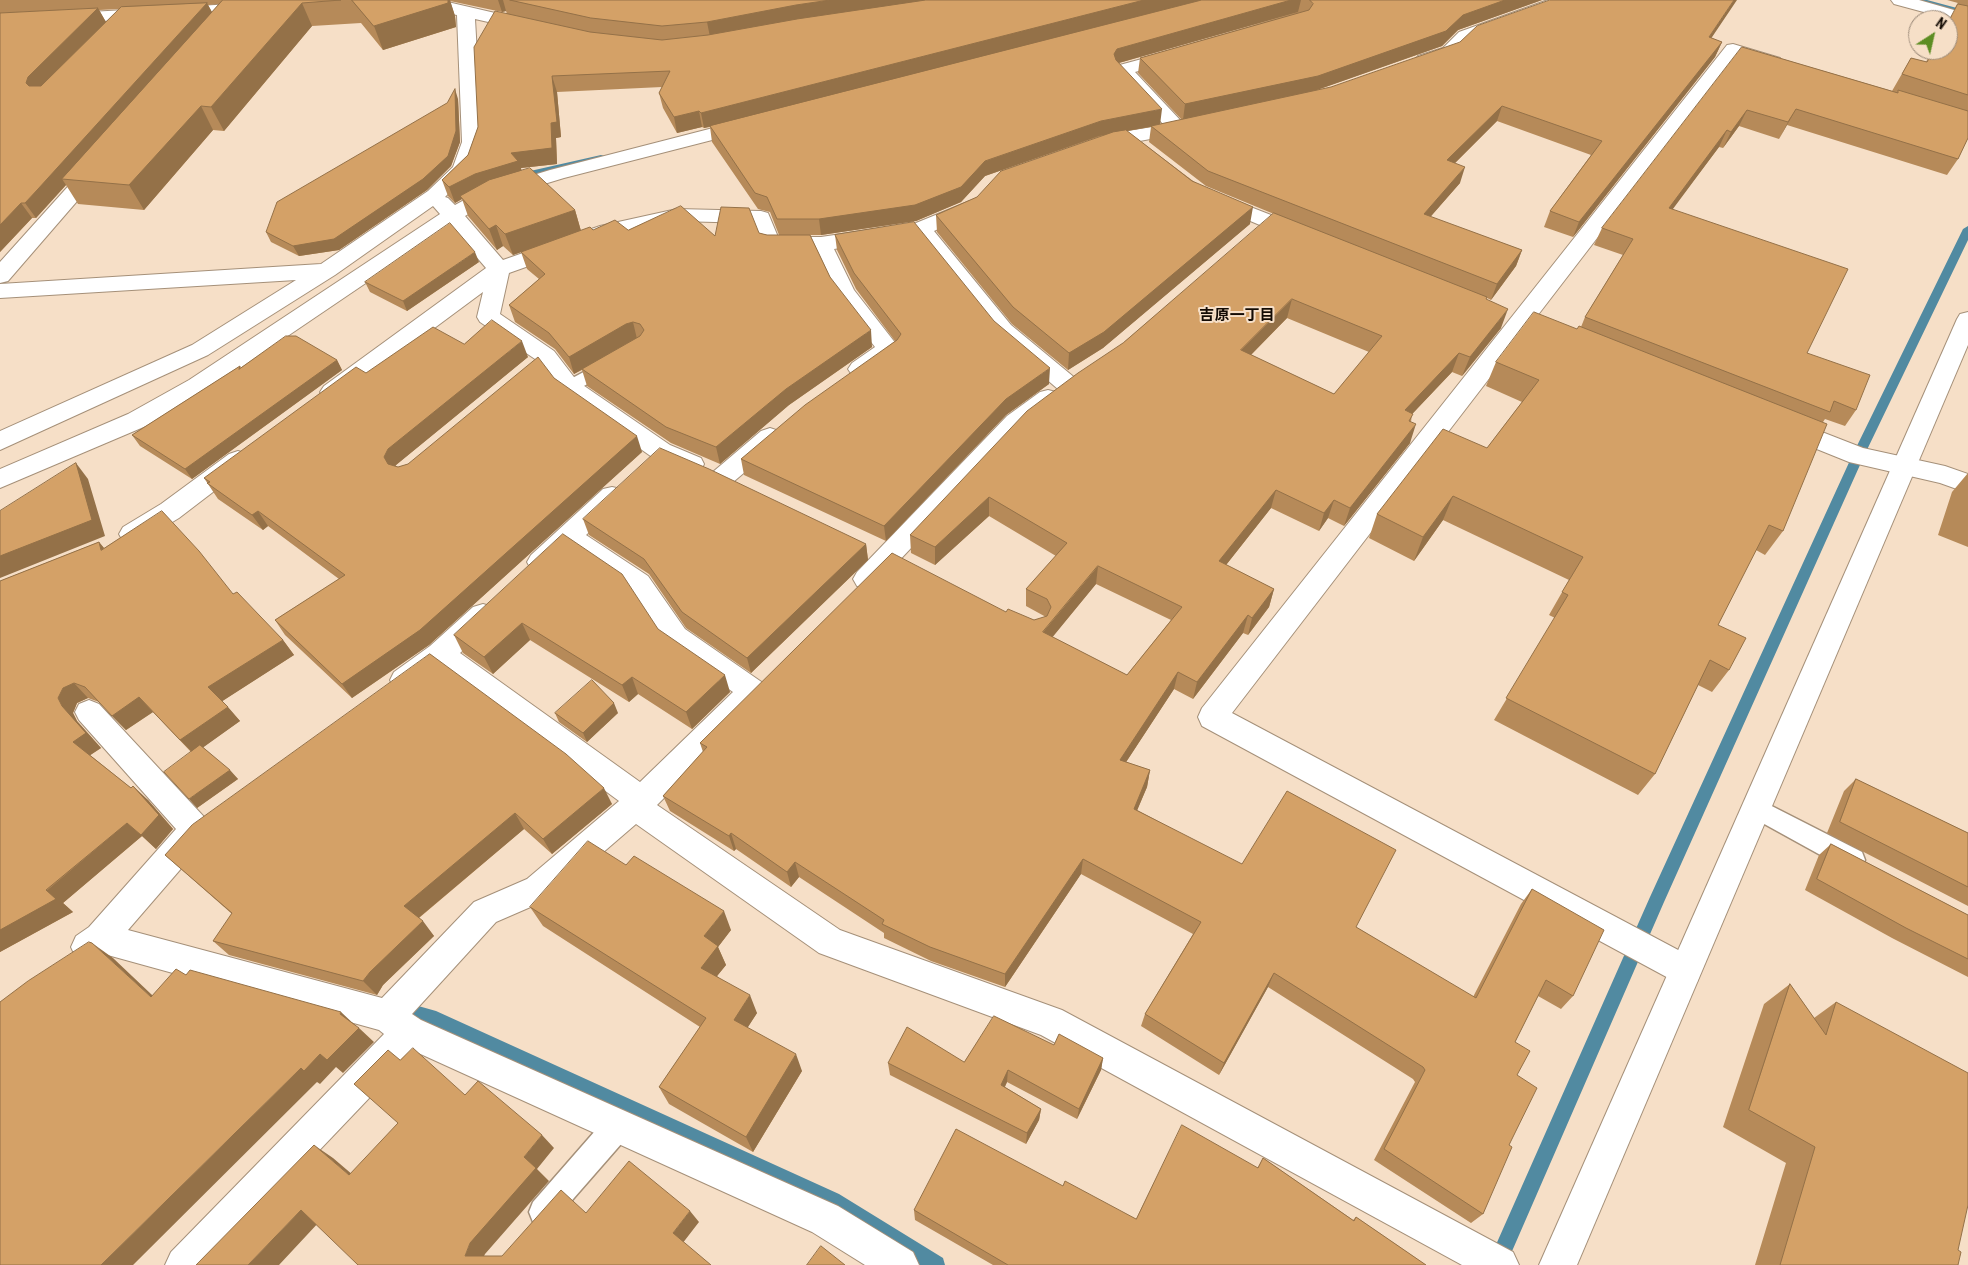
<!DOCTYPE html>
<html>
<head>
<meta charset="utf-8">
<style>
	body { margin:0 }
	#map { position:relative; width:1968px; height:1265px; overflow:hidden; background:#f6dfc7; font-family:"Roboto Condensed",sans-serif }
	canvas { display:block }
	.north { position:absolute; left:1908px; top:10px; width:50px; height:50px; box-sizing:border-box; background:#f6dfc7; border:1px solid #9b8a79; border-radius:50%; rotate:35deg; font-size:14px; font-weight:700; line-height:20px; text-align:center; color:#130b04 }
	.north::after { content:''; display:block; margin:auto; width:18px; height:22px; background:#5d8d23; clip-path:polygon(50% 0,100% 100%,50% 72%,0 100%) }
</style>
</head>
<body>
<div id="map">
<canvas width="1968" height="1265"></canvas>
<div class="north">N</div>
</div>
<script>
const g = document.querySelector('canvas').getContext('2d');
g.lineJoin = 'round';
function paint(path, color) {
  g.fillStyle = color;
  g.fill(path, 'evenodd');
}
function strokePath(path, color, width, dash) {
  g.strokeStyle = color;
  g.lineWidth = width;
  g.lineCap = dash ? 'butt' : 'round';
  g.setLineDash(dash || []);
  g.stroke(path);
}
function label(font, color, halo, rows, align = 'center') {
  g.font = font + ' "Roboto Condensed","Noto Sans JP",sans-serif';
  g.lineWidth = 4;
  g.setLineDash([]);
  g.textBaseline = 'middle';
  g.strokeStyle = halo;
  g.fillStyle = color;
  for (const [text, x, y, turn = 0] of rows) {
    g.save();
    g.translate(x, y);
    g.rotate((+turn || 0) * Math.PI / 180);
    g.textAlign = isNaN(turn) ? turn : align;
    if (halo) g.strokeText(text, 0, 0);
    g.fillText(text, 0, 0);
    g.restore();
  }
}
paint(new Path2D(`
	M1913,0H1927L1968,11V17Z
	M601,155L605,156V160L517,180L512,177L517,174Z
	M1968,226V240L1864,456L1664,902L1506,1265H1487L1650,897L1852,456L1963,229Z
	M397,1000L436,1011L839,1194L943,1258L945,1265H919L827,1206L428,1025L391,1014L389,1008L391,1002Z`), '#518aa1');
const lane = new Path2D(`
	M610,358L616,360L619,364L616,368L575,391L569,393L563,391L560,387L563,383Z
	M1756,798L1862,852L1865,860L1862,868L1853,871L1844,868L1748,815L1744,808L1748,801Z
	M619,1111L629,1115L633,1125L629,1135L553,1222L543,1226L533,1222L529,1212L533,1202L609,1115Z`);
const street = new Path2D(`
	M409,0H439L534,22L537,26L534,30L528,31L475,19L482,142L472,169L445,197L448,198L455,205L481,191L550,170L748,119L755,121L758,125L755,129L564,178L495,199L465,216L503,260L600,226L677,209L761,211L768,213L778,237H821L916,223L970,201L977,203L980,207L977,211L934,231L1011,325L1075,378L1079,384L1075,390L1067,392L1059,390L995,335L916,236L834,249L854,290L900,349C896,357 869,377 860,377C857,377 854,375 852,375L848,369L852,363L875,347L833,293L813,250H770L762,248L753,223L677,221L613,236L509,273L500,314L554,351L577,381L670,445L701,458L704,464L701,470L692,473L652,457L561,393L538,361L480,322L477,317L483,292L340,398L332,400L324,398L320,392L324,386L486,268L450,226L205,392L146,426L0,488V469L128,414L189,380L440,214L433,206L335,275L208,355L0,450V431L192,345L296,280L0,298V284L321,264L428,191L453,167L462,142L457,15L410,7L407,3Z
	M1548,0H1573L1570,4L1471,40L1455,56L1424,66L1418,64L1415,60L1418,56L1443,48L1459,32Z
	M1891,0H1919L1968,14V24L1894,4Z
	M251,3L257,4L260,8L257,12L0,27V17Z
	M1733,44L1780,58L1782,62L1780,66L1773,68L1737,56L1232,713L1697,960L1701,971L1697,982L1685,987L1202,726L1198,717L1202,708L1727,45Z
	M1175,50L1181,51L1184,55L1181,59L1135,72L1182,122L1193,123L1196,127L1193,131L1129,143L1098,151L1091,149L1088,145L1091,141L1128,131L1164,125L1114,70L1116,66Z
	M97,160L104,162L107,166L104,170L8,281L0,283V262L90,162Z
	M1217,194L1307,229L1311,234L1307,239L1300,240L1293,239L1210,204L1207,200L1210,196Z
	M1048,390L1056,392L1060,398L1056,404L1025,428L875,586L866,589L857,586L853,579L857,572L1007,416L1040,392Z
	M1786,418L1863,448L1945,466L1968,474V493L1940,483L1849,462L1777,433L1774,427L1777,421Z
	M770,428L779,431L782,437L779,443L732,483L723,486L714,483L710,477L714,471L761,431Z
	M238,451L247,454L250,460L247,466L179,518L141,541L132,544L123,541L119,534L123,527L161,504L229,454Z
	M612,487L621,489L625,496L621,503L586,535L648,576L685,629L763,683L767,691L763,699L758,701L755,707L657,805L840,930L1062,1010L1513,1252L1519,1265H1462L1041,1035L819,953L636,824L549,899L496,922L412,1014L421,1020L838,1206L913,1252L919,1265H865L812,1232L414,1051L210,1265H165L171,1252L384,1034L379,1030L104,954L87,962L76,958L71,947L76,936L89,927L176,829L79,720L75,712L79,704L89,700L99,704L206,819L210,829L204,842L128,930L382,998L474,902L527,879L619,801L440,669C425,680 413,695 394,688L390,680L394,672L430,646L473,607L483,604L493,607L497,615L493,623L460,653L640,782L733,692L665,645L630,590L570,550C557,562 548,575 531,569L527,562L531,555L603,489Z`);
const secondary = new Path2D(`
	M1968,312V345L1577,1265H1539L1957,319L1960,314Z`);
strokePath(lane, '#a59079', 3);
strokePath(street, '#a59079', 2);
strokePath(secondary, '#a59079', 2);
paint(lane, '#fff');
paint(street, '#fff');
paint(secondary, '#fff');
paint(new Path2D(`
	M0,0H1542L1458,30L1442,46L1317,90L1711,38L1722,42L1715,57L1573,237L1544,227L1550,211L1591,155L1497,121L1455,163L1460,183L1430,217L1522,250L1516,266L1491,300L1487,298L1486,299L1501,328L1462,376L1452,372L1412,414L1411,422L1410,443L1344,526L1328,518L1319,531L1271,508L1226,565L1274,589L1269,607L1248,635L1243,633L1193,699L1174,689L1126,762L1150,770L1147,787L1137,810L1356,927L1473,997L1521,904L1532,889L1573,996L1561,1009L1538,996L1515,1042L1517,1075L1509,1145L1483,1214L1471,1223L1374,1160L1415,1082L1413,1079L1268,987L1219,1075L1141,1026L1145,1014L1193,934L1081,874L1005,987L931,961L884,938V933L799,877L791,887L736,849L734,851L670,811L663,796L703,752L700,743L1006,612L1034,620L1046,617L1026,606V589L1056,556L989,516L935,565L911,553L910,535L1123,343L1274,214L1206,186L1149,142L1151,127L1127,131L1250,224L1103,348L1068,370L1012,324L937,232L936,215L977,197L1104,135L985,176L961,202L916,221L821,235H810L830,277L872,347L789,405L720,464L671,443L587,386L582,370L574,374L555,349L515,322L509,305L539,279L527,269L521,252L513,255L503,246L497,250L468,216L462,199L455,203L448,196L442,180L468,155L478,127L507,14L506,11L502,12L450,1L455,16L456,27L383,50L361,23L312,26L224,131L213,130L144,210L78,204L66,185L36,218H32L0,252ZM219,4L212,12L208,5ZM119,9L106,22L99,10ZM1299,12L1140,58L1138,73L1182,120L1160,124L1119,63ZM662,87L659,93L663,108L677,133L702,127L704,128L710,127L712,142L758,209L770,212L779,235H767L759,233L715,236L628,230H593L581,231L575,210L521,170V168L557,164L556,138L561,137L557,92ZM1287,318L1369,352L1334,394L1251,355ZM1096,584L1171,620L1127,675L1052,637Z
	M1947,0H1968V138L1958,159L1947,175L1787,125L1779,139L1739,126L1723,148L1719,147L1672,209L1807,353L1856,410L1845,426L1825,419L1823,422L1783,531L1765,555L1756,550L1718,625L1729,670L1712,692L1698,685L1655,774L1638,795L1494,720L1555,618L1549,615L1569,580L1443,520L1414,561L1369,538L1377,514L1487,448L1522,402L1486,386L1496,362L1577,329L1581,327L1585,317L1623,255L1594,245L1602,228L1742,47L1892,91L1911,58L1926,62L1932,50H1948V21L1956,9L1955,8L1958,3Z
	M458,99L460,142L451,166L427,190L339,250L299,256L271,242L266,232Z
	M835,235L994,321L1049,384L1006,415L886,541L744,475L741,459L895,341L856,289L837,250Z
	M479,262L407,311L370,292L365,282Z
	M464,344L528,357L396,465L395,466L398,467L408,464L554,378L642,452L429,645L352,698L285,635L275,620L339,579L268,526L263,530L218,499L204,478L366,373Z
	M337,360L342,370L192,479L140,446L132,435L240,366L241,368Z
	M1968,473V547L1938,535L1952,492Z
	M583,519L866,544L868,560L751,673L686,628L649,574L589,535Z
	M563,534L658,629L730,692L692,729L638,694L629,702L530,640L493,674L463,653L454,635Z
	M99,542L104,548L233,594L283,640L294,655L222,701L240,721L203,747L238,779L197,808L191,752L153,712L126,730L99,702L88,698L77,703L73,713L77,721L101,748L90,755L131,788L148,800L173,829L156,849L142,836L63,903L73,912L0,952V581Z
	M430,654L612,804L552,854L524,829L419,918L434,936L383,985L377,995L229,955L213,941L232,914L165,855Z
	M555,713H618L587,742L559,722Z
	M1856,779L1968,833V906L1827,833L1844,791Z
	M1831,844L1968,915V977L1892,938L1805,890L1819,855Z
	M530,907L731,930L718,947L726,965L717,976L757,1013L747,1028L802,1071L753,1152L669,1104L659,1087L700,1027L543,926Z
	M1790,984L1814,1018L1836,1002L1958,1250V1265H1755L1786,1163L1723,1127L1764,1004Z
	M1054,1045L1103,1058L1101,1070L1077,1119L1007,1082L1005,1087L1041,1109L1039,1120L1026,1144L890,1075L888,1063L964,1062Z
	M1263,1158L1353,1220L1356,1217L1426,1265H993L915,1220L914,1210L1063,1186L1136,1219L1258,1167Z`), '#b68a59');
paint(new Path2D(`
	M448,0H450L455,16L456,27L383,50L374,26Z
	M498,0H503L506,11L502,12Z
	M830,0H935L710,37L707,22L796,5Z
	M1144,0H1202L704,128L701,113Z
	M1291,0H1301L1298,12L1115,64L1114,54L1117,49Z
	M1505,0H1542L1458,30L1442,46L1314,91L1183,120L1185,104L1463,15Z
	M1734,0H1737L1702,52L1709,37Z
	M207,3L215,18L62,179L66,185L36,218L25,203Z
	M302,3L312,26L224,131L211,107Z
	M98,8L107,24L35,98L26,83L28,77Z
	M1722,42L1715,57L1573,237L1579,222Z
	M552,76L557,92L561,137L556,138L557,164L521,168L523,176L460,196L462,199L455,203L449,187L511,153L551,123Z
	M455,89L458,99L460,142L451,166L427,190L339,250L299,256L293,246L423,179Z
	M201,106L213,130L144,210L129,185Z
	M1502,106L1497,121L1442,176L1447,160Z
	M1162,109L1160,125L1099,136L985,176L961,202L916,221L821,235L819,219L1101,121Z
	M1796,109L1787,125L1779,139L1788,122Z
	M1747,110L1739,126L1723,148L1731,132Z
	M699,111L702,127L677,133L674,117Z
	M1727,130L1719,147L1661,225L1669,208Z
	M1465,167L1460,183L1419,230L1424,214Z
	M21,203L32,218L0,252V225Z
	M1253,207L1250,224L1103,348L1068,370L1069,353Z
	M575,210L581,231L513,255L505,234Z
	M496,225L503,246L497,250L489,229Z
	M1522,250L1516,266L1491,300L1497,284Z
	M475,252L479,262L407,311L403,301Z
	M1292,299L1287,318L1237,369L1241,350Z
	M1508,309L1501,328L1462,376L1470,357Z
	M633,322L637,339L631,341L574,374L569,357L626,324Z
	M871,330L872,347L789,405L720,464L716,447L786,389Z
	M522,341L528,357L396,465L392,473L384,457L388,449Z
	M1459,353L1452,372L1398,429L1405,410Z
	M337,360L342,370L192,479L185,469Z
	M1050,368L1049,384L1006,415L886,541L884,526L1006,399Z
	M1416,424L1410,443L1344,526L1350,508Z
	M637,436L642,452L429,645L352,698L342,684Z
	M76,463L88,479L105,536L0,578V556Z
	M1276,490L1271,508L1215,579L1219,561Z
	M1453,496L1443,520L1414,561L1423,537Z
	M989,497V516L935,565V547Z
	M1334,500L1328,518L1319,531L1324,513Z
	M258,511L268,526L263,530L252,515Z
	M99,542L112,558L101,550Z
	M866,544L868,560L751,673L747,658Z
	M1098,566L1096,584L1042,650L1043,632Z
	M1274,589L1269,607L1248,635L1252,618Z
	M1248,615L1243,633L1193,699L1197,682Z
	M522,623L530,640L493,674L484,657Z
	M283,640L294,655L221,702L208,687Z
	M1178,672L1174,689L1117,776L1120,760Z
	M725,675L730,692L692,729L686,712Z
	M632,677L638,694L629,702L622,685Z
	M74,683L88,698L77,703L73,713L77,721L101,748L89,756L73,742L62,706L58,698L63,688Z
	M139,697L153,712L126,730L112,716Z
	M614,703L618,713L587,742L583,733Z
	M228,707L240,721L194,754L180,740Z
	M230,770L238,779L197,808L189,799Z
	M1150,770L1147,787L1131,825L1134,809Z
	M133,786L148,800L173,829L156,849L141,835Z
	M604,788L612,804L552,854L543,839Z
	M515,813L524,829L416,920L404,906Z
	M127,823L142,836L63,903L73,912L0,952V930Z
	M731,833L736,849L734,851L729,836Z
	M1083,859L1081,874L1005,987V974Z
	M795,862L799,877L791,887L787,872Z
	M724,911L731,930L718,947L726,965L709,986L701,968L704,936Z
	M423,921L434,936L383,985L377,995L363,981L370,972Z
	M92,943L113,958L170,1012L151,997Z
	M1274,973L1268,987L1219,1075L1224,1063Z
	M750,995L757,1013L741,1038L734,1020Z
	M341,1012L356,1026L355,1028L340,1014Z
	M359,1028L374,1042L343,1073L336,1067L320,1084L317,1082L133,1265H101L301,1068L320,1054Z
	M796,1054L802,1071L753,1152L746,1137Z
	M1103,1058L1101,1070L1077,1119L1079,1109Z
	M1008,1070L1007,1082L1000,1096L1001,1085Z
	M1041,1109L1039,1120L1026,1144L1027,1133Z
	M542,1135L554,1148L537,1169L549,1181L485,1254L480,1265L465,1256L470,1243L524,1157Z
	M314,1145L333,1158L367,1187L349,1175Z
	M301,1210L320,1221L279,1265H248Z
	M690,1211L699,1222L682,1244L673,1233Z`), '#947148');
const building = new Path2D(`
	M223,0H341L302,3L211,107L201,106L129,185L62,179Z
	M352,0H448V3L374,26Z
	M510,0H830L796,5L707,22L662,26L591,18Z
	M926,0H1144L701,113L699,111L674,117L659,93L670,71L552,76L557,122L551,123L552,148L511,153L518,161L475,174L449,187L442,180L468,155L478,127L474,47L495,11L590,32L662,40L708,35L797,19Z
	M1202,0H1291L1117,49L1114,54L1116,60L1162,109L1101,121L985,161L961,187L915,205L819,219H777L767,197L755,193L710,126Z
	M1310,0H1505L1463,15L1446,31L1318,76L1185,104L1140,58L1309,10L1313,4Z
	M1550,0H1734L1709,37L1722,42L1579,222L1550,211L1602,141L1502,106L1447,160L1465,167L1424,214L1522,250L1497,284L1208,171L1151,126L1331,87L1460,42L1477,26Z
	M207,3L38,189L25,203H21L0,225V13L98,8L28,77L26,83L29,86H41L121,7Z
	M1958,4L1968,6V95L1902,74L1911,58L1927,62L1934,50H1948V23Z
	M1742,47L1898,93V90L1968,111V138L1958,159L1796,109L1788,122L1747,110L1731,132L1727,130L1669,208L1848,269L1807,353L1870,375L1856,410L1834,401L1830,412L1585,317L1633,239L1602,228Z
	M455,89L456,131L448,156L423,179L334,239L293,246L266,232L277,202L447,103Z
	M1126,130L1192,181L1253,207L1104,332L1069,353L1013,307L936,215L977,197L1001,171L1113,132Z
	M530,168L575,210L505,234L496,225L489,229L460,196L489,180Z
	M681,206L715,236L721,207L749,208L759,233L767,235H810L830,277L871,330L786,389L716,447L666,427L582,369L640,336L644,330L640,324L633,322L626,324L569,357L549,333L509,305L545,274L521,252L590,227L593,230L615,220L628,230Z
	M1274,213L1487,297L1486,299L1508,309L1470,357L1459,353L1405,410L1413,414L1409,421L1416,424L1350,508L1334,500L1324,513L1276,490L1219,561L1274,589L1252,618L1248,615L1197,682L1178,672L1120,760L1150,770L1134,809L1242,864L1287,791L1396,850L1356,927L1476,998L1532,889L1604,930L1573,996L1546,980L1515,1042L1530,1051L1517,1075L1537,1088L1509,1145L1512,1147L1483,1214L1384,1149L1425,1070L1423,1067L1274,973L1224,1063L1145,1014L1201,922L1083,859L1005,974L930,947L882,924L884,920L795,862L787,872L731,833L729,836L663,796L707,747L700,743L892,553L1006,612L1008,609L1034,620L1047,616L1051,607L1047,599L1026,589L1067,543L989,497L935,547L910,535L1027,411L1078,373L1123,343ZM1292,299L1382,336L1334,394L1241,350ZM1098,566L1182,607L1127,675L1043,632Z
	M914,222L994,321L1050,368L1006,399L884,526L741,459L805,405L897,340L901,334L854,273L835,235Z
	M450,223L475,252L403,301L365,282Z
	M1534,312L1577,329L1579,326L1827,424L1783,531L1769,525L1718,625L1746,638L1729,670L1710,660L1655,774L1506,698L1568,595L1562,592L1583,557L1453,496L1423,537L1377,514L1443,429L1487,448L1539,380L1496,362Z
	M492,320L522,341L388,449L384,457L388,464L398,467L408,464L538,357L554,378L637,436L420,630L342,684L275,620L345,575L258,511L252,515L207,483L210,482L204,478L356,367L366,373L433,327L464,344Z
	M286,336H296L337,360L185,469L132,435L240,366L239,369Z
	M660,448L709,469L866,544L747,658L682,612L644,559L583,519Z
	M76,463L92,520L0,556V511Z
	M162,511L199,551L233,594L237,592L283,640L208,687L228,707L180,740L139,697L112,716L85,687L74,683L63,688L58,698L62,706L86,733L73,742L131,788L133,786L159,815L141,835L127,823L46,890L56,899L0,930V581L99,542L101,550Z
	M563,534L622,574L658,629L725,675L686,712L632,677L622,685L522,623L484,657L454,635Z
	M430,654L566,754L604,788L543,839L515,813L404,906L423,921L370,972L363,981L213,941L232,913L165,855L192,825Z
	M592,680L614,703L583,733L555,713Z
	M200,745L230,770L189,799L164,772Z
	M1856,779L1968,833V887L1840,822Z
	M588,841L626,865L634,856L724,911L704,936L718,946L701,968L750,995L734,1020L796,1054L746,1137L659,1087L706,1018L530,907Z
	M1831,844L1968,915V959L1906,928L1817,879Z
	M89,942L92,943L151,997L176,969L186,975L190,970L341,1012L340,1014L359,1028L327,1060L320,1054L304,1071L301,1068L101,1265H0V1002L28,981Z
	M1790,984L1826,1035L1836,1002L1968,1073V1205L1958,1250L1961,1252L1958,1265H1780L1815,1147L1749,1110Z
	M994,1016L1054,1045L1059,1034L1103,1058L1079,1109L1008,1070L1001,1085L1041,1109L1027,1133L888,1063L907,1027L964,1062Z
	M413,1048L465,1095L478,1081L542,1135L524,1157L536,1168L470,1243L465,1256H502L561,1190L586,1213L629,1161L690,1211L673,1233L711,1265H358L301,1210L248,1265H196L314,1145L349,1175L398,1123L354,1084L388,1050L400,1060Z
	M1182,1125L1258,1168L1263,1158L1354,1221L1356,1217L1426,1265H1008L914,1210L956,1129L1063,1186L1065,1181L1136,1219Z
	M821,1246L845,1265H807Z`);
paint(building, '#d4a167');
strokePath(building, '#947148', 1);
label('bold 15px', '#130b04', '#f6dfc7', [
	["吉原一丁目",1237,316]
]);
</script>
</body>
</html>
